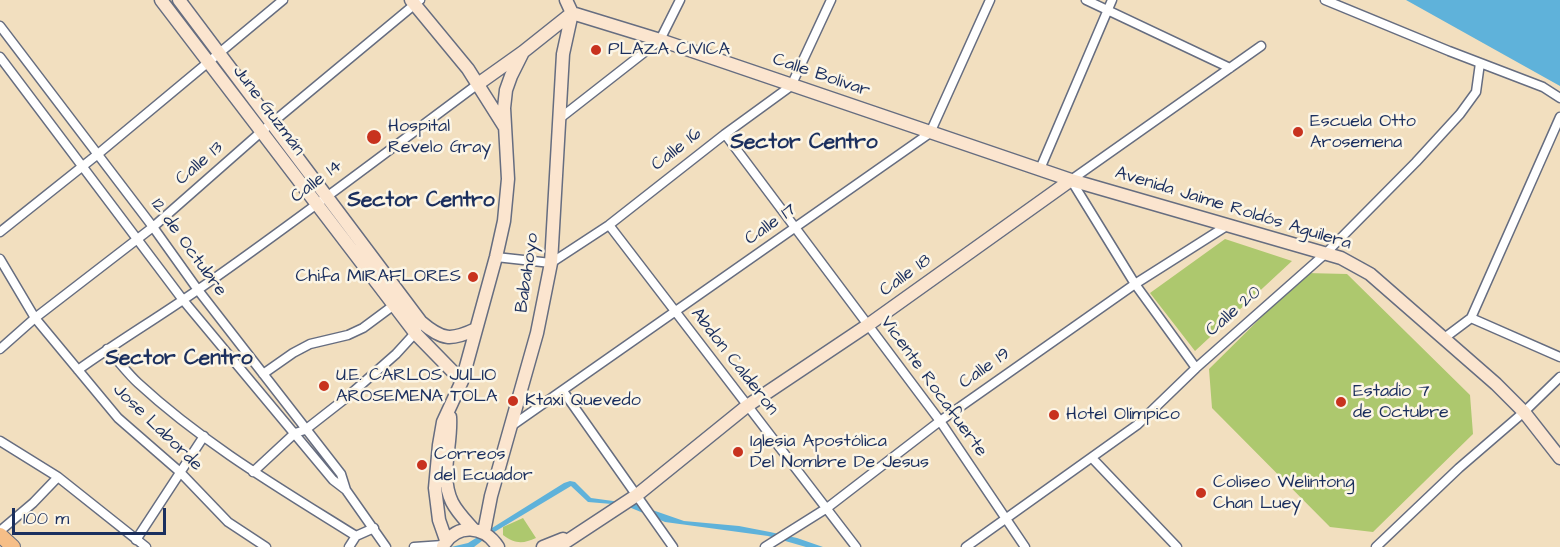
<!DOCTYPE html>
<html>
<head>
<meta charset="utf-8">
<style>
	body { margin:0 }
	#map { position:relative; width:1560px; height:547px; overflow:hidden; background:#f2dfbf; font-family:"Architects Daughter",sans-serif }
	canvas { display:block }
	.scale { position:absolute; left:12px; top:508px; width:154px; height:27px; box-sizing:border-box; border:3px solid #1b2f5e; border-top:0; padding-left:8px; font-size:18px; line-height:21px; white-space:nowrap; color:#1b2f5e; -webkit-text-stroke:4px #fcf5e5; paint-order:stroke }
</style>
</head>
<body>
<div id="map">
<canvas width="1560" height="547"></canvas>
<div class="scale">100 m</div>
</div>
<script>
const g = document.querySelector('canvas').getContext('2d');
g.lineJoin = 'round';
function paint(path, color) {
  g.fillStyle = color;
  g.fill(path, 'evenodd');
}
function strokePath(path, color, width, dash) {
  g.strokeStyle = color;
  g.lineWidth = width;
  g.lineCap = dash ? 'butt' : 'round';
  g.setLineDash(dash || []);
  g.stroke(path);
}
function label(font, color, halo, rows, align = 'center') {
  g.font = font + ' "Architects Daughter",sans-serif';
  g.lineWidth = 5;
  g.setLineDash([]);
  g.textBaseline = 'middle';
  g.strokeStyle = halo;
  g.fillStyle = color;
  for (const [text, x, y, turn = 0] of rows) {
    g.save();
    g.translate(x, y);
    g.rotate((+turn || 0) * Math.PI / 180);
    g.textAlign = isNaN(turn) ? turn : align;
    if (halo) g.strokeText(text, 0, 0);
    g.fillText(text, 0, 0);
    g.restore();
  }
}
paint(new Path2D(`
	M1225,239L1292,261L1195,351L1150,293Z
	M1306,273L1347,274L1470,395L1473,434L1373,532L1330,527L1212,408L1209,369Z
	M523,518L536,538C523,544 515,544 503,535V527Z`), '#adc86e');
paint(new Path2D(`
	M1406,0H1560V86Z
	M570,481L575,482L591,498L635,504L684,521L739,526L770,532L797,538L823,547H806L768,536L665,522L624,505L588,502L571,486L491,534L474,547H451L468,543L564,483Z`), '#5fb2da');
const street = new Path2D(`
	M1086,0L1230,68
	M1325,0L1449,51L1543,87L1560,98
	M0,26L153,227L198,290L341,474L346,490L333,480L183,300L0,57
	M559,119L660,40L680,0
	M725,134L940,421L1025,547
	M1040,169L1112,0
	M609,225L856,547
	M0,232L98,154L283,0
	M496,257L551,263L609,225L725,134L791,86L831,0
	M0,259L35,318L118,418L180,472L228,522L266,547
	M1471,318L1560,357
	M1443,339L1471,318L1560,117
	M0,349L35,318L153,227L261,132L420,0
	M107,349C118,360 127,373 138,383C204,444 281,489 356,536
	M1196,368L1135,284L1071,180L1261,46
	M78,370C117,342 159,317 199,289C294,223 385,153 478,84
	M263,374L293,353L310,344L348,335L363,328L394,305
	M563,391L673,547
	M510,427L930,133L990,0
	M0,441L58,477
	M1092,458L1177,547
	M253,472L295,433L305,430L346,398L396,354L417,331
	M346,490L386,547
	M0,531L33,503L58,477L146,547
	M136,540L204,436
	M349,547L356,536L374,528
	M414,547L443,545
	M765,547L827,508L940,421L1135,284L1228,225
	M966,547L1137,425L1196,368L1325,254L1416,162L1460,114L1476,92L1480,63
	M1376,547L1459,468L1524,412L1560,377`);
const secondary = new Path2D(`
	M161,0L416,334L462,381
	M179,0L421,322C442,340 451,341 476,329
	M411,0L468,69L504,126
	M566,0L572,13L660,40L1071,180L1341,258L1370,274L1496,384L1524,412L1560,458
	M478,84L523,52L572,13
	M450,417C452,446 439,475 452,502C457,512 466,521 473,529
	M484,532L491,496L537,333L551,263L563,54L572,13
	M446,540L439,520L435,488L439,445L443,422L462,381L496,257L504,221L508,179L504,108L506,90L511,76L523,52
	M443,546C457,523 484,525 498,547
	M543,547L563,539
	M558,547L637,495L747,406L868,325L1071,180`);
const primary = new Path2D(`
	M0,535L13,547`);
strokePath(street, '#666d80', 11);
strokePath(secondary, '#666d80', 15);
strokePath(primary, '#666d80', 16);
strokePath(street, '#fff', 8);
strokePath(secondary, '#fbe5cf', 12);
strokePath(primary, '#f6be87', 14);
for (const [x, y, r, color] of [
	[596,50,6,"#c8321e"],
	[1298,132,6,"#c8321e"],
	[374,137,8,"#c8321e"],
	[473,277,6,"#c8321e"],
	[324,386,6,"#c8321e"],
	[513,401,6,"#c8321e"],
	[1341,402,6,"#c8321e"],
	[1054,415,6,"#c8321e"],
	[738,452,6,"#c8321e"],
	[422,465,6,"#c8321e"],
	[1201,493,6,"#c8321e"]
]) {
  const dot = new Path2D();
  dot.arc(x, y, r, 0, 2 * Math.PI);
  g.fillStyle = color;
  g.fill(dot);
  strokePath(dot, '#fcf5e5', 2);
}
label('18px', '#1b2f5e', '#fcf5e5', [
	["PLAZA CIVICA",608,50],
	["Escuela Otto",1310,122],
	["Arosemena",1310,143],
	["Hospital",388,127],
	["Revelo Gray",388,148],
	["Chifa MIRAFLORES",461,277,"right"],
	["U.E. CARLOS JULIO",336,376],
	["AROSEMENA TOLA",336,397],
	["Estadio 7",1353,392],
	["de Octubre",1353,413],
	["Ktaxi Quevedo",525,401],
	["Hotel Olímpico",1066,415],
	["Iglesia Apostólica",750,442],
	["Del Nombre De Jesus",750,463],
	["Correos",434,455],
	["del Ecuador",434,476],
	["Coliseo Welintong",1213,483],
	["Chan Luey",1213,504]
], 'left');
label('18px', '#1b2f5e', '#fcf5e5', [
	["Calle Bolivar",821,76,19],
	["June Guzmán",268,111,53],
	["Calle 16",677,150,-38],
	["Calle 13",200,164,-41],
	["Calle 14",317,182,-37],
	["Avenida Jaime Roldós Aguilera",1233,209,17],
	["Calle 17",771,225,-35],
	["12 de Octubre",188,248,54],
	["Babahoyo",528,273,-82],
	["Calle 18",906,276,-36],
	["Calle 20",1234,312,-41],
	["Abdon Calderon",734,362,52],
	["Calle 19",985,369,-35],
	["Vicente Rocafuerte",933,387,54],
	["Jose Laborde",157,428,44]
]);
label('bold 21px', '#1b2f5e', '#fcf5e5', [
	["Sector Centro",804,144],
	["Sector Centro",421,202],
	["Sector Centro",179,360]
]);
</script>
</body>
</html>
